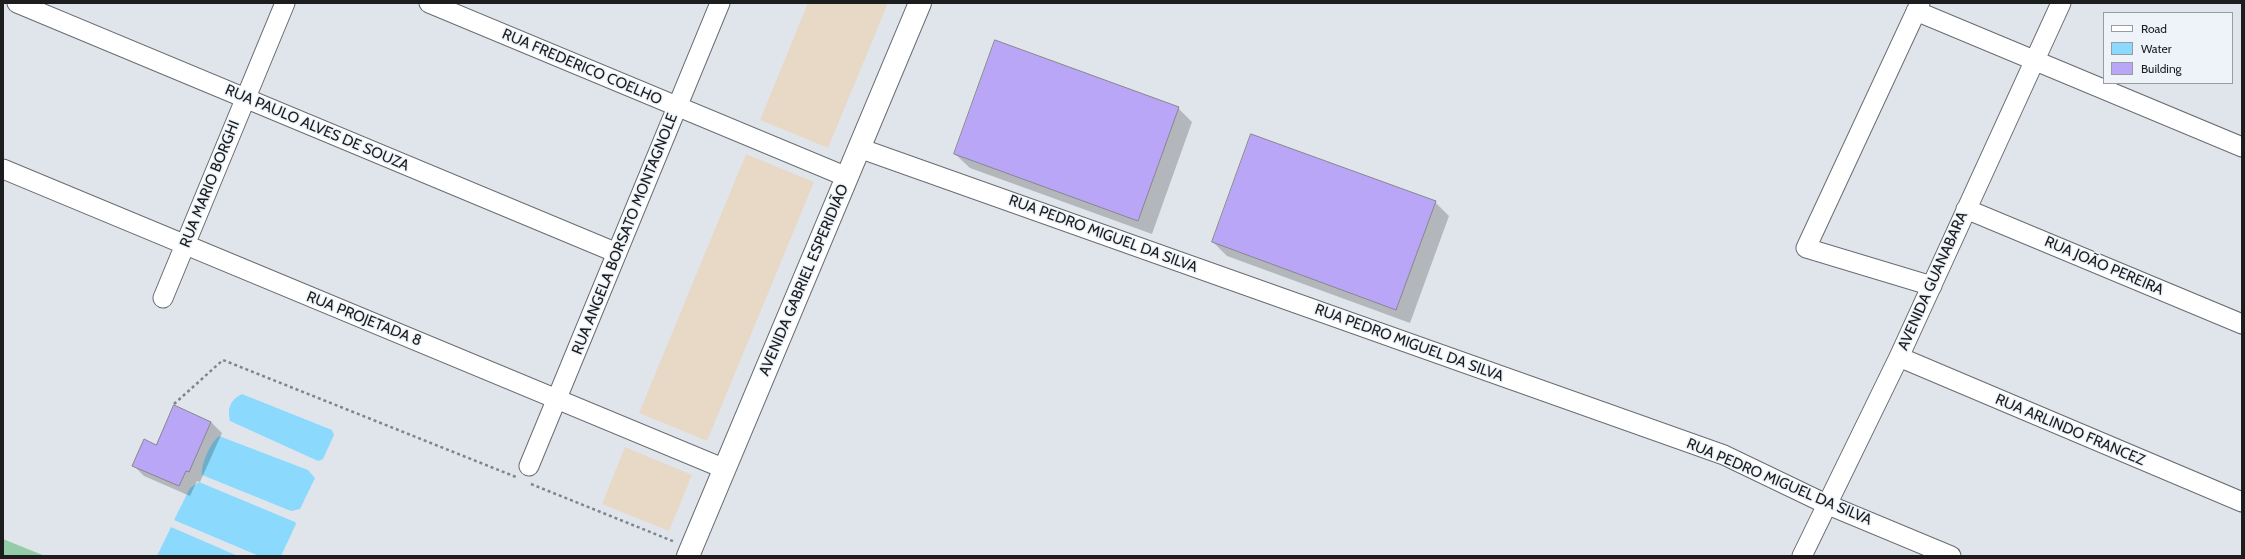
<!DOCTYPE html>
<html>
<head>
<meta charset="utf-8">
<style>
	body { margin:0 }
	#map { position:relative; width:2245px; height:559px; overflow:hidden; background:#e0e5ec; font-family:Cabin,sans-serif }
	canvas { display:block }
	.frame { position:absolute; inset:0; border:4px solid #1b1d1f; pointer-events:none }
	.legend { position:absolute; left:2103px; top:12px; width:130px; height:72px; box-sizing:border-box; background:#edf3f9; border:1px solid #999da2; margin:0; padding:5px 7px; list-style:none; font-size:12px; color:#1b1d1f }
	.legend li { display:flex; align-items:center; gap:8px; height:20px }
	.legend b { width:20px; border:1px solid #999da2 }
</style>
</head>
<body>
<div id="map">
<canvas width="2245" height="559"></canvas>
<div class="frame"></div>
<ul class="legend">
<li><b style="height:5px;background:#fff"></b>Road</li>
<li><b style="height:11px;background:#8bdafe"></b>Water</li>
<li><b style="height:11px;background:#baa6f7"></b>Building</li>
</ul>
</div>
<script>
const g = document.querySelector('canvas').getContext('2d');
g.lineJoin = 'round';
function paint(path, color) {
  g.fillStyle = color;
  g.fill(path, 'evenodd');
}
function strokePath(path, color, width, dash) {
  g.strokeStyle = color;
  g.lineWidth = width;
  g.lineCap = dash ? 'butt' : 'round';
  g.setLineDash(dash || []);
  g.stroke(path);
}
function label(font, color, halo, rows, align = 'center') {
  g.font = font + ' Cabin,sans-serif';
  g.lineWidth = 3;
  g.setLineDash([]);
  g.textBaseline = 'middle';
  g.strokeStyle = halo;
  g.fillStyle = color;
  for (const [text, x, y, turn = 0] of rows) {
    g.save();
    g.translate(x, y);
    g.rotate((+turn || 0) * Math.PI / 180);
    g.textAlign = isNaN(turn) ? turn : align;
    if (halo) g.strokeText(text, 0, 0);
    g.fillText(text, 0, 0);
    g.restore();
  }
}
paint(new Path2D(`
	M808,3H888L828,148L760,120Z
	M746,154L814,182L707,441L639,413Z
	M625,447L692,475L669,531L602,504Z`), '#e8d8c6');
paint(new Path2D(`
	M3,539L45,556H3Z`), '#94cca8');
paint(new Path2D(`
	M242,394L332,430L334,435L323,459L318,461L230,421C227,408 230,400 242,394Z
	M219,436L308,470L315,478L300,509L291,511L202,475C201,464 210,443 219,436Z
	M199,482L295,522L296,524L281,556H259L174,520L190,488Z
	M171,527L238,556H157Z`), '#8bdafe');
paint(new Path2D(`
	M1178,108L1192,122L1152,234L970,168L955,154Z
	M1435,202L1449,216L1410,323L1227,256L1213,242Z
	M174,406L211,422L222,433L200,482L197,481L190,496L144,476L133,465L157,446Z`), '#0003');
const building = new Path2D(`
	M995,40L1179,107L1138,221L954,154Z
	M1251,134L1436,201L1396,310L1212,242Z
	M174,405L211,422L189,472L186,471L179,486L132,466L144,439L156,445Z`);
paint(building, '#baa6f7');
strokePath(building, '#87858c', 1);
const street = new Path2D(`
	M17,3L617,253
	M429,3L847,177
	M1920,3L1806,248L1932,286
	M1916,11L2242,147
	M859,148L1724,455L1826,504L1951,556
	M3,169L725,469
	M1966,209L2242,324
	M163,298L285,3
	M1899,357L2242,502
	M529,466L720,3
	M1802,556L1899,357L2061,3`);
const secondary = new Path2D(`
	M688,556L920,3`);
strokePath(street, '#686d72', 21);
strokePath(secondary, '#686d72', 24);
strokePath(new Path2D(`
	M174,404L223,360L516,477
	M531,484L675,542`), '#818489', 2.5, [3, 3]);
strokePath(street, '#fff', 19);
strokePath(secondary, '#fff', 22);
label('15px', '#1b1d1f', '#edf3f9', [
	["RUA FREDERICO COELHO",582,67,23],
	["RUA PAULO ALVES DE SOUZA",317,128,23],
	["RUA MARIO BORGHI",210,184,-68],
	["RUA ANGELA BORSATO MONTAGNOLE",625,234,-68],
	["RUA PEDRO MIGUEL DA SILVA",1103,234,20],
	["RUA JOÃO PEREIRA",2104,266,23],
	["AVENIDA GABRIEL ESPERIDIÃO",804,280,-67],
	["AVENIDA GUANABARA",1933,281,-66],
	["RUA PROJETADA 8",364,319,22],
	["RUA PEDRO MIGUEL DA SILVA",1409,343,20],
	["RUA ARLINDO FRANCEZ",2070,430,23],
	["RUA PEDRO MIGUEL DA SILVA",1779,482,23]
]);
</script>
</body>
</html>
